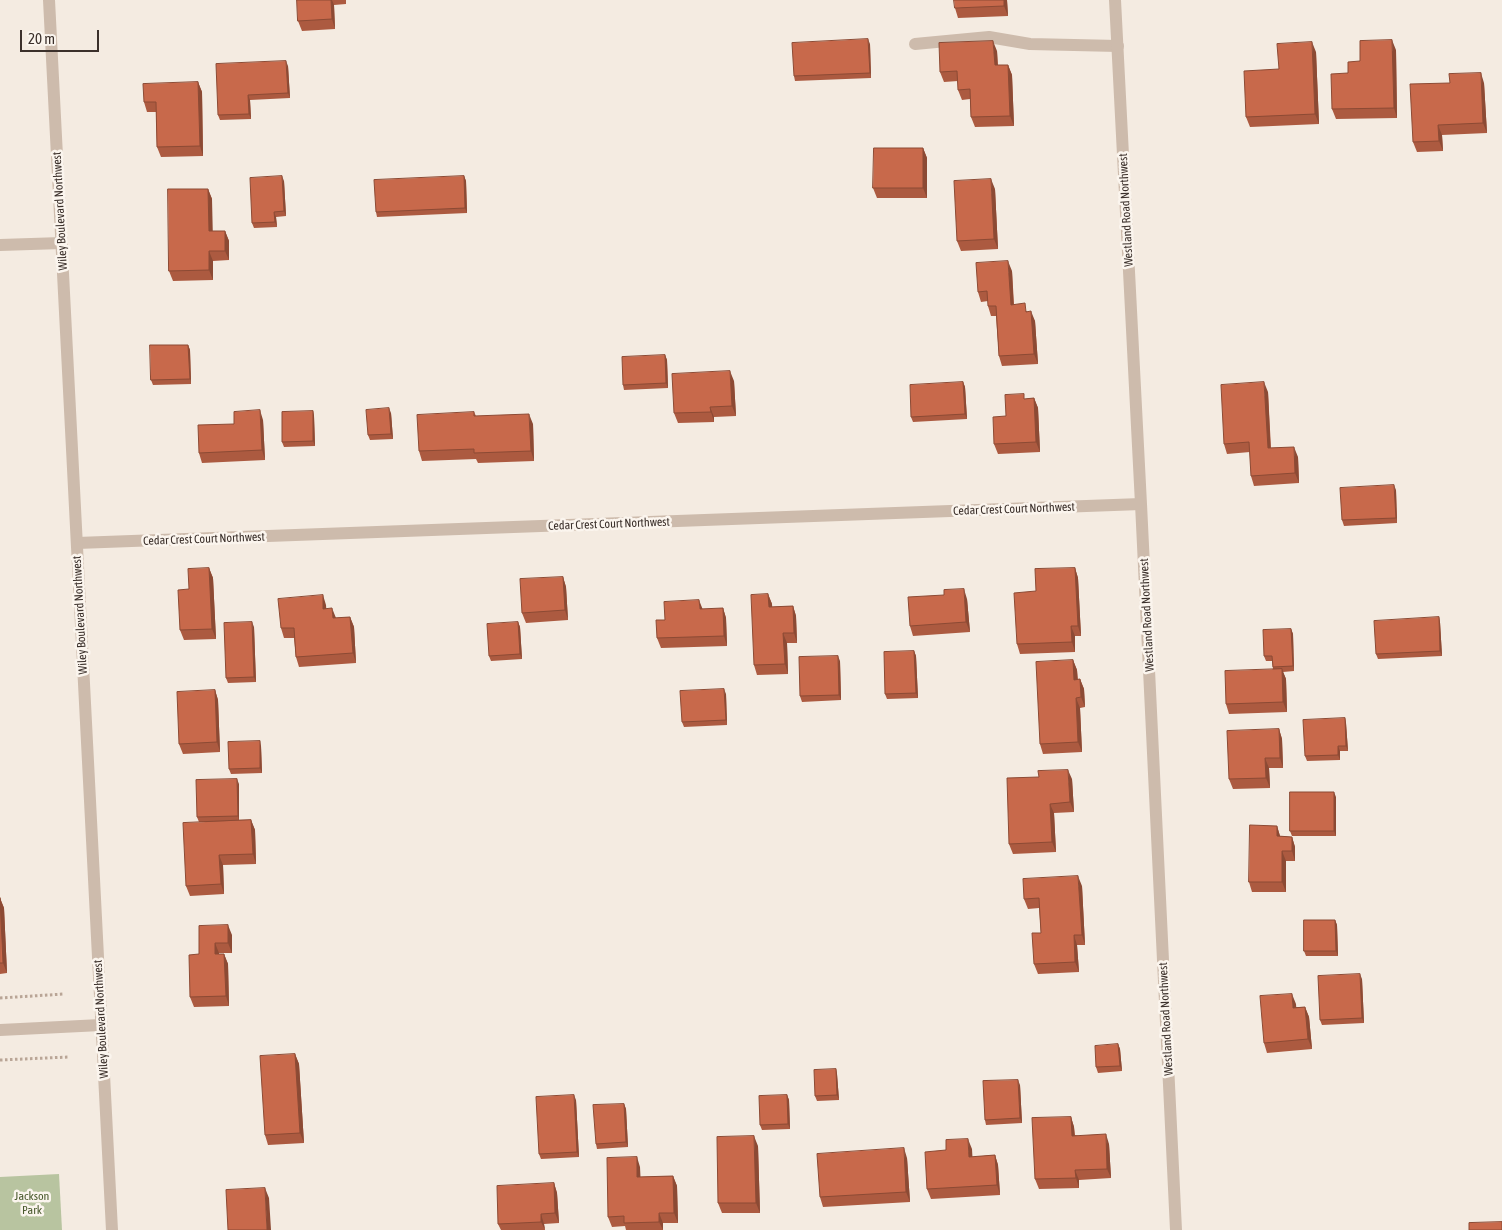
<!DOCTYPE html>
<html>
<head>
<meta charset="utf-8">
<style>
	body { margin:0 }
	#map { position:relative; width:1502px; height:1230px; overflow:hidden; background:#f4ebe1; font-family:"Asap Condensed",sans-serif }
	canvas { display:block }
	.scale { position:absolute; left:20px; top:30px; width:79px; height:22px; box-sizing:border-box; border:2px solid #3b302b; border-top:0; padding-left:6px; font-size:15px; line-height:18px; white-space:nowrap; color:#3b302b; -webkit-text-stroke:4px #fbf5ee; paint-order:stroke }
</style>
</head>
<body>
<div id="map">
<canvas width="1502" height="1230"></canvas>
<div class="scale">20 m</div>
</div>
<script>
const g = document.querySelector('canvas').getContext('2d');
g.lineJoin = 'round';
function paint(path, color) {
  g.fillStyle = color;
  g.fill(path, 'evenodd');
}
function strokePath(path, color, width, dash) {
  g.strokeStyle = color;
  g.lineWidth = width;
  g.lineCap = dash ? 'butt' : 'round';
  g.setLineDash(dash || []);
  g.stroke(path);
}
function label(font, color, halo, rows, align = 'center') {
  g.font = font + ' "Asap Condensed",sans-serif';
  g.lineWidth = 5;
  g.setLineDash([]);
  g.textBaseline = 'middle';
  g.strokeStyle = halo;
  g.fillStyle = color;
  for (const [text, x, y, turn = 0] of rows) {
    g.save();
    g.translate(x, y);
    g.rotate((+turn || 0) * Math.PI / 180);
    g.textAlign = isNaN(turn) ? turn : align;
    if (halo) g.strokeText(text, 0, 0);
    g.fillText(text, 0, 0);
    g.restore();
  }
}
paint(new Path2D(`
	M59,1174L62,1230H0V1177Z`), '#b8c4a0');
strokePath(new Path2D(`
	M0,998L64,994
	M0,1060L69,1057`), '#b9a596', 3, [2.5, 2.5]);
strokePath(new Path2D(`
	M915,44L989,37L1030,44L1118,46`), '#cdbbac', 12);
strokePath(new Path2D(`
	M1115,0L1141,504L1176,1230
	M0,245L62,243
	M77,543L1141,504
	M0,1030L101,1025`), '#cdbbac', 12);
strokePath(new Path2D(`
	M49,0L112,1230`), '#cdbbac', 12);
paint(new Path2D(`
	M297,0H346V4L334,5L335,29L302,31L298,21Z
	M1007,0L1008,16L958,18L955,8Z
	M870,44L871,78L795,81L794,76Z
	M1396,50L1397,118L1336,119L1332,109L1348,73L1360,61Z
	M997,51L998,65H1008L1012,75L1014,126L975,127L971,117L970,99L962,100L958,90V81L944,82L940,72Z
	M1316,52L1319,124L1250,127L1246,117L1279,69Z
	M288,66L290,98L250,100L251,119L220,120L218,115Z
	M198,82L202,92L203,156L161,157L157,147L156,112H147L144,102Z
	M1484,83L1487,133L1442,135L1443,151L1417,152L1413,142Z
	M923,148L927,158V198H877L873,188Z
	M464,176L466,181L467,213L377,217L376,212Z
	M284,181L286,216L276,217L277,227L254,228L252,223Z
	M208,189L212,199V231H225L229,241V260L213,261V280L173,281L169,271Z
	M995,189L998,249L961,251L957,241Z
	M1012,271L1014,304L1028,312L1035,321L1038,364L1002,366L999,356L996,316H991L988,306V301L981,302L978,292Z
	M188,345L190,350L191,384L153,385L151,380Z
	M665,355L667,360L668,388L624,390L623,385Z
	M734,381L736,416L714,417V422L678,423L674,413Z
	M963,382L965,387L967,419L913,422L911,417Z
	M1268,392L1271,448L1298,457L1299,483L1254,486L1251,476L1250,452L1227,454L1224,444Z
	M1034,398L1038,408L1040,452L998,454L994,444L1025,399Z
	M313,411L314,416L315,446L284,447L282,442Z
	M474,412L476,416L533,424L534,461L478,463L476,459L422,461L419,451Z
	M391,413L393,439L370,440L368,435Z
	M263,420L265,460L202,463L199,453L234,424Z
	M1396,490L1397,523L1344,526L1342,520Z
	M209,568L213,578L216,639L184,640L180,630L189,589Z
	M1075,568L1078,578L1081,636H1075V652L1020,654L1017,644L1036,591Z
	M563,577L566,587L568,620L526,623L522,613Z
	M768,594L772,604V607L793,606L796,616L797,643H787L788,674L757,675L754,665Z
	M967,599L970,632L913,636L910,626Z
	M326,605V609L336,618L350,617L354,627L356,663L299,667L296,657L294,638H284L281,628Z
	M723,608L726,618L727,646L661,648L657,638L665,620Z
	M1439,617L1440,622L1442,656L1378,659L1376,654Z
	M518,622L520,627L522,659L491,661L489,656Z
	M254,627L256,682L228,683L226,678Z
	M1291,629L1293,634L1294,671L1283,672L1286,679L1287,712L1229,714L1226,704L1273,669L1272,661H1266L1264,656Z
	M914,651L916,656L918,698L887,699L885,694Z
	M1073,660L1077,670L1078,680L1080,679L1084,689L1085,707L1080,708L1082,752L1043,754L1040,744Z
	M840,661L841,700L802,702L800,696Z
	M215,690L218,700L220,752L183,754L179,744Z
	M726,694L727,725L684,727L682,722Z
	M1345,718L1346,723L1348,751H1340V760L1307,761L1305,756Z
	M1279,729L1282,739L1283,768H1269L1270,788L1233,789L1229,779Z
	M261,746L262,773L231,774L229,769Z
	M1072,779L1074,812L1054,813L1056,852L1013,854L1009,844Z
	M239,784V820H251L255,830L256,864L223,865L224,894L190,896L186,886L213,822H199L197,817Z
	M1336,797V836H1292L1290,831Z
	M1277,826L1280,836L1292,837L1295,847V861H1286V892H1252L1249,882Z
	M1082,886L1085,945H1077L1079,972L1038,974L1034,964L1041,933L1039,908L1028,909L1024,899Z
	M0,898L4,908L7,973L0,974Z
	M1335,920L1337,925L1338,956H1306L1304,951Z
	M199,926L232,935V953H219V954H224L228,964L229,1006L194,1007L190,997L199,954Z
	M1362,979L1364,1023L1322,1025L1320,1020Z
	M1296,1004V1007H1305L1309,1017L1312,1049L1267,1053L1264,1043Z
	M1118,1044L1120,1049L1122,1071L1098,1073L1096,1067Z
	M295,1054L299,1064L304,1143L268,1145L265,1135Z
	M836,1069L837,1074L839,1100L817,1101L815,1096Z
	M1020,1085L1022,1123L986,1125L985,1120Z
	M787,1095L789,1100L790,1129L762,1130L760,1125Z
	M576,1100L579,1157L541,1159L539,1154Z
	M624,1104L626,1109L628,1147L597,1149L596,1144Z
	M1071,1117L1074,1127L1075,1135L1109,1144L1111,1178L1079,1180V1188L1039,1189L1035,1179Z
	M758,1146L760,1213H722L718,1203Z
	M972,1149V1157L995,1155L998,1165L1000,1195L931,1199L927,1189Z
	M907,1158L910,1202L823,1207L820,1197Z
	M640,1167V1177L673,1176L677,1186L678,1223H663V1230H626L625,1226L612,1227L608,1217Z
	M554,1183L557,1193L559,1223L544,1224L545,1230H501L498,1224Z`), '#ac5a40');
paint(new Path2D(`
	M331,0H332L334,5L335,29L332,19Z
	M1004,0H1007L1008,16L1004,6Z
	M868,39L870,44L871,78L870,73Z
	M1392,40L1396,50L1397,118L1394,108Z
	M993,41L997,51L998,75L995,65Z
	M1312,42L1316,52L1319,124L1315,114Z
	M286,61L288,66L290,98L288,93Z
	M1008,65L1012,75L1014,126L1010,116Z
	M1481,73L1484,83L1487,133L1483,123Z
	M198,82L202,92L203,156L200,146Z
	M248,95L250,100L251,119L249,114Z
	M1438,125L1442,135L1443,151L1439,141Z
	M923,148L927,158V198L923,188Z
	M282,176L284,181L286,216L284,211Z
	M464,176L466,181L467,213L465,208Z
	M991,179L995,189L998,249L994,239Z
	M208,189L212,199L213,241L209,231Z
	M274,212L276,217L277,227L275,222Z
	M225,231L229,241V260L225,251Z
	M209,251L213,261V280L209,270Z
	M1008,261L1012,271L1014,315L1011,305Z
	M1031,311L1035,321L1038,364L1034,354Z
	M188,345L190,350L191,384L190,379Z
	M665,355L667,360L668,388L666,383Z
	M730,371L734,381L736,416L732,406Z
	M963,382L965,387L967,419L965,414Z
	M1264,382L1268,392L1271,458L1268,448Z
	M1034,398L1038,408L1040,452L1036,442Z
	M710,407L714,417V422L711,412Z
	M389,408L391,413L393,439L391,434Z
	M260,410L263,420L265,460L262,450Z
	M313,411L314,416L315,446L313,441Z
	M529,414L533,424L534,461L531,451Z
	M1294,447L1298,457L1299,483L1295,473Z
	M1394,485L1396,490L1397,523L1396,518Z
	M209,568L213,578L216,639L212,629Z
	M1075,568L1078,578L1081,636L1078,626Z
	M563,577L566,587L568,620L565,610Z
	M964,589L967,599L970,632L966,622Z
	M768,594L772,604L773,617L769,607Z
	M323,595L326,605L327,619L323,609Z
	M699,600L703,610L700,609Z
	M793,606L796,616L797,643L794,633Z
	M332,608L336,618H333Z
	M723,608L726,618L727,646L724,636Z
	M350,617L354,627L356,663L353,653Z
	M1439,617L1440,622L1442,656L1440,651Z
	M252,622L254,627L256,682L254,677Z
	M518,622L520,627L522,659L520,654Z
	M1071,626L1075,636V652L1072,642Z
	M1291,629L1293,634L1294,671L1293,666Z
	M783,633L787,643L788,674L785,664Z
	M914,651L916,656L918,698L916,693Z
	M838,656L840,661L841,700L839,695Z
	M1073,660L1077,670L1078,690L1074,680Z
	M1282,669L1286,679L1287,712L1283,702Z
	M1080,679L1084,689L1085,707L1081,697Z
	M724,689L726,694L727,725L726,720Z
	M215,690L218,700L220,752L217,742Z
	M1076,698L1080,708L1082,752L1078,742Z
	M1345,718L1346,723L1348,751L1346,746Z
	M1279,729L1282,739L1283,768L1280,758Z
	M260,741L261,746L262,773L260,768Z
	M1338,746L1340,751V760L1338,755Z
	M1265,758L1269,768L1270,788L1266,778Z
	M1068,770L1072,779L1074,812L1070,802Z
	M237,779L239,784V821L238,816Z
	M1334,792L1336,797V836L1334,831Z
	M1050,804L1054,813L1056,852L1052,842Z
	M251,820L255,830L256,864L253,854Z
	M1277,826L1280,836V846L1277,836Z
	M1292,837L1295,847V861L1292,851Z
	M1282,851L1286,861V892L1282,882Z
	M219,855L223,865L224,894L221,884Z
	M1078,876L1082,886L1085,945L1082,935Z
	M0,898L4,908L7,973L3,963Z
	M1335,920L1337,925L1338,956L1336,951Z
	M228,925L232,935V953L228,943Z
	M1074,935L1077,945L1079,972L1075,962Z
	M215,943L219,953V964L215,954Z
	M224,954L228,964L229,1006L226,996Z
	M1360,974L1362,979L1364,1023L1362,1018Z
	M1292,994L1296,1004L1297,1018L1293,1008Z
	M1305,1007L1309,1017L1312,1049L1308,1039Z
	M1118,1044L1120,1049L1122,1071L1120,1066Z
	M295,1054L299,1064L304,1143L300,1133Z
	M836,1069L837,1074L839,1100L837,1095Z
	M1018,1080L1020,1085L1022,1123L1020,1118Z
	M574,1095L576,1100L579,1157L577,1152Z
	M787,1095L789,1100L790,1129L788,1124Z
	M624,1104L626,1109L628,1147L626,1142Z
	M1071,1117L1074,1127L1075,1146L1072,1136Z
	M1106,1134L1109,1144L1111,1178L1107,1169Z
	M754,1136L758,1146L760,1213L756,1203Z
	M968,1139L972,1149L973,1167L969,1157Z
	M904,1148L907,1158L910,1202L906,1192Z
	M995,1155L998,1165L1000,1195L997,1185Z
	M637,1157L640,1167L641,1187L637,1177Z
	M1075,1170L1079,1180V1188L1076,1178Z
	M673,1176L677,1186L678,1223L674,1213Z
	M554,1183L557,1193L559,1223L555,1213Z
	M265,1188L269,1198L271,1230H267Z
	M659,1213L663,1223V1230L659,1222Z
	M541,1214L544,1224L545,1230L541,1222Z`), '#8c4a34');
const building = new Path2D(`
	M297,0H331L332,19L298,21Z
	M954,0H1004V6L955,8Z
	M868,39L870,73L794,76L792,43Z
	M1392,40L1394,108L1332,109L1331,74L1348,73V62L1360,61V41Z
	M993,41L995,65H1008L1010,116L971,117L970,89L958,90L957,71L940,72L939,43Z
	M1312,42L1315,114L1246,117L1244,71L1279,69L1277,44Z
	M286,61L288,93L248,95L249,114L218,115L216,64Z
	M1481,73L1483,123L1438,125L1439,141L1413,142L1410,84L1450,83L1449,74Z
	M198,82L200,146L157,147L156,102H144L143,84Z
	M874,148H923V188H873Z
	M282,176L284,211L274,212L275,222L252,223L250,178Z
	M464,176L465,208L376,212L374,180Z
	M991,179L994,239L957,241L954,181Z
	M168,189H208L209,231H225V251H209V270L169,271Z
	M1008,261L1011,305L1025,303L1026,312L1031,311L1034,354L999,356L996,306H988L987,291L978,292L976,263Z
	M150,345H188L190,379L151,380Z
	M665,355L666,383L623,385L622,357Z
	M730,371L732,406L710,407L711,412L674,413L672,374Z
	M963,382L965,414L911,417L910,385Z
	M1264,382L1268,448L1294,447L1295,473L1251,476L1249,442L1224,444L1221,385Z
	M1024,394V399L1034,398L1036,442L994,444L993,417L1006,416L1005,395Z
	M389,408L391,434L368,435L366,410Z
	M260,410L262,450L199,453L198,425L234,424V412Z
	M313,411V441L282,442V412Z
	M474,412V416L529,414L531,451L474,453V449L419,451L417,415Z
	M1394,485L1396,518L1342,520L1340,488Z
	M209,568L212,629L180,630L178,590L189,589L188,569Z
	M1075,568L1078,626H1071L1072,642L1017,644L1014,593L1036,591L1035,569Z
	M563,577L565,610L522,613L520,579Z
	M964,589L966,622L910,626L908,597L944,595V590Z
	M768,594L769,607L793,606L794,633H783L785,664L754,665L751,595Z
	M323,595V609L332,608L333,618L350,617L353,653L296,657L294,628H281L278,599Z
	M699,600L700,609L723,608L724,636L657,638L656,620H665L664,602Z
	M1439,617L1440,651L1376,654L1374,621Z
	M252,622L254,677L226,678L224,623Z
	M518,622L520,654L489,656L487,624Z
	M1291,629L1293,666L1273,667L1272,656H1264L1263,630Z
	M914,651L916,693L885,694L884,652Z
	M838,656L839,695L800,696L799,657Z
	M1073,660L1074,680L1080,679L1081,697L1076,698L1078,742L1040,744L1036,662Z
	M1282,669L1283,702L1226,704L1225,671Z
	M724,689L726,720L682,722L680,691Z
	M215,690L217,742L179,744L177,692Z
	M1345,718L1346,746H1338V755L1305,756L1303,720Z
	M1279,729L1280,758H1265L1266,778L1229,779L1227,731Z
	M260,741V768L229,769L228,742Z
	M1068,770L1070,802L1050,804L1052,842L1009,844L1007,778L1039,777L1038,771Z
	M237,779L238,816L197,817L196,780Z
	M1290,792H1334V831H1290Z
	M251,820L253,854L219,855L221,884L186,886L183,823Z
	M1250,825L1277,826V836L1292,837V851H1282V882H1249Z
	M1078,876L1082,935H1074L1075,962L1034,964L1032,933H1041L1039,898L1024,899L1023,879Z
	M0,898L3,963H0Z
	M1304,920H1335L1336,951H1304Z
	M228,925V943H215V954H224L226,996L190,997L189,955L199,954V926Z
	M1360,974L1362,1018L1320,1020L1318,976Z
	M1292,994L1293,1008L1305,1007L1308,1039L1264,1043L1260,996Z
	M1118,1044L1120,1066L1096,1067L1095,1046Z
	M295,1054L300,1133L265,1135L260,1056Z
	M836,1069L837,1095L815,1096L814,1070Z
	M1018,1080L1020,1118L985,1120L983,1081Z
	M574,1095L577,1152L539,1154L536,1097Z
	M787,1095L788,1124L760,1125L759,1096Z
	M624,1104L626,1142L596,1144L593,1105Z
	M1071,1117L1072,1136L1106,1134L1107,1169L1075,1170L1076,1178L1035,1179L1032,1118Z
	M754,1136L756,1203H718L717,1137Z
	M968,1139L969,1157L995,1155L997,1185L927,1189L925,1152L946,1150V1140Z
	M904,1148L906,1192L820,1197L817,1154Z
	M637,1157V1177L673,1176L674,1213H659V1222L624,1223V1216L608,1217L607,1158Z
	M554,1183L555,1213L541,1214V1222L498,1224L497,1186Z
	M265,1188L267,1230H228L226,1190Z
	M1502,1222V1230H1469V1223Z`);
paint(building, '#c8694b');
strokePath(building, '#8c4a34', 1);
label('12px', '#3b302b', '#fbf5ee', [
	["Westland Road Northwest",1126,210,-93],
	["Wiley Boulevard Northwest",60,211,-93],
	["Cedar Crest Court Northwest",1014,509,-2],
	["Cedar Crest Court Northwest",609,524,-2],
	["Cedar Crest Court Northwest",204,539,-2],
	["Wiley Boulevard Northwest",80,615,-93],
	["Westland Road Northwest",1147,615,-93],
	["Wiley Boulevard Northwest",101,1019,-93],
	["Westland Road Northwest",1166,1019,-93]
]);
label('12px', '#4a5a2e', '#fbf5ee', [
	["Jackson",32,1196],
	["Park",32,1210]
]);
</script>
</body>
</html>
